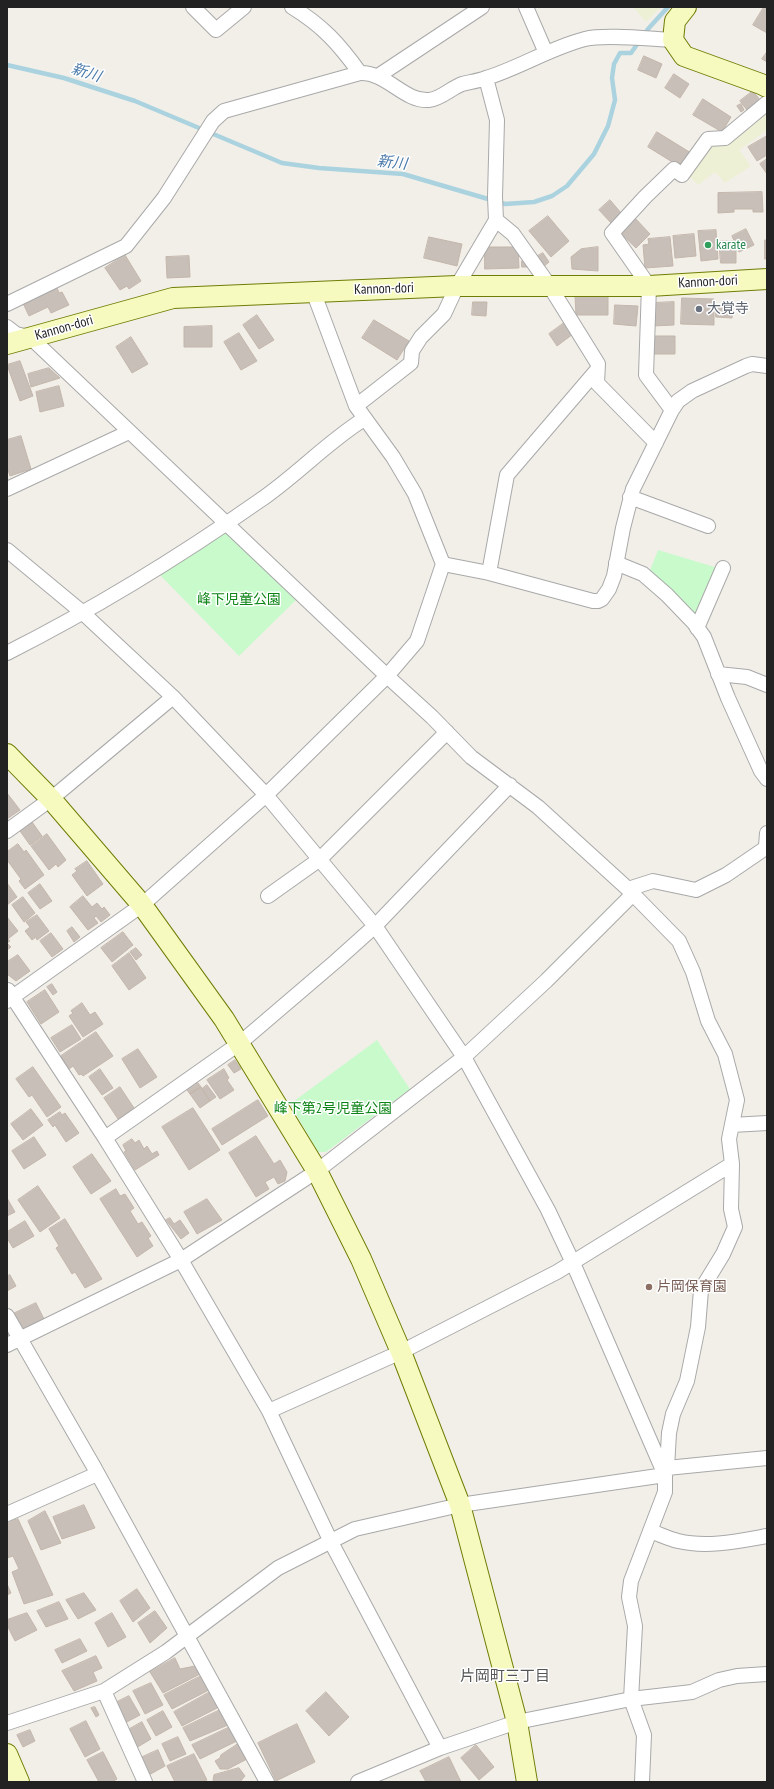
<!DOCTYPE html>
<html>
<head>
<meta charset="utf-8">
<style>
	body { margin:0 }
	#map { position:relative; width:774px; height:1789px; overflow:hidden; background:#f2efe9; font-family:"PT Sans Narrow",sans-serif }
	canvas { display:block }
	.frame { position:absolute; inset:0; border:8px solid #222; pointer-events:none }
</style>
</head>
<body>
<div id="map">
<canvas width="774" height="1789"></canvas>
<div class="frame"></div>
</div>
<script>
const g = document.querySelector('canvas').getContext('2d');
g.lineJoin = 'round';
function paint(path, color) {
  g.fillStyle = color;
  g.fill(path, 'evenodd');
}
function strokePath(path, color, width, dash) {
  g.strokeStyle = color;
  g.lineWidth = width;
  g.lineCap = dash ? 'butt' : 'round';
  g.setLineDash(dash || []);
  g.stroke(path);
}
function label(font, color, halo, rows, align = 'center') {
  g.font = font + ' "PT Sans Narrow","Noto Sans JP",sans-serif';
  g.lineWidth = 3;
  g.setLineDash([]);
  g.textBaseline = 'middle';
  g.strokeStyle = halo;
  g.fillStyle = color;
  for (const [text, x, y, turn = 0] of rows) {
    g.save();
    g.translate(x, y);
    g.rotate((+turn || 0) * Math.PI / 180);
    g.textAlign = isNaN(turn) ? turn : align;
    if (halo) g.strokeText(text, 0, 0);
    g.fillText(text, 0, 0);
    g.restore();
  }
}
paint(new Path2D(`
	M633,7H661L646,22Z
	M767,108V130L739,150L751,166L725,183L715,172L698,185L688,175L710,142Z`), '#eef0d5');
paint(new Path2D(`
	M221,533L229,534L296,600L239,656L160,575Z
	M658,550L718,568L695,616L668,586L649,573Z
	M377,1040L410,1089L326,1152H318L290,1104Z`), '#c8facc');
strokePath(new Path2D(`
	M7,65L64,78L135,101L282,163L319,168L403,174L505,204L534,202L552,196L567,186L594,154L608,126L615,100L612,78L614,64L620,53H631L648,29L668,7`), '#aad3df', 4.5);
const building = new Path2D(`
	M764,7L767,9V33L753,25Z
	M767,52V62L762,59Z
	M644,56L662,64L656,78L638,70Z
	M674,74L689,84L680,98L665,88Z
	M753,91L760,100L747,110L740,101Z
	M703,99L731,117L722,132L693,115Z
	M741,104L744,110L741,112L737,106Z
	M657,132L691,153L682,168L648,147Z
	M767,136V155L757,161L748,147Z
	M767,159V174L760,164Z
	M762,192L763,212H753V209H734V212L718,213V193Z
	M610,200L622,214L612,224L599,210Z
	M548,216L569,241L551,257L529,231Z
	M634,217L650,234L636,248L619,232Z
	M746,229L754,245L739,252L732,236Z
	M716,230L718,259L701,261L698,231Z
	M694,234L696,256L675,258L673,236Z
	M429,237L462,244L457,266L424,258Z
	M670,237L673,266L645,268L643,245L649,244L648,239Z
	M765,240H767V259H765Z
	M719,241H733L736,248V263H721Z
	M485,247H518L519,268L485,269Z
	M598,247V271L572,269L571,257L581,249Z
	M543,253L549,262L543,267L536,257Z
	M125,255L141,281L129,289L127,286L120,290L105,268Z
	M189,256L190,277L167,278L166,257Z
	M522,261H528V267H522Z
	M56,285L59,293L62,292L69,305L51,313L48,307L29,316L22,301Z
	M608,295V315H576L575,296Z
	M682,298L714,299V325L681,324Z
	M473,302H487L486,316L472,315Z
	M674,302V325L653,326V303Z
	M615,305L638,306L636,326L614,324Z
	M716,305H733L732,318L716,317Z
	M257,315L274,340L259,349L243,325Z
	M374,320L409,341L397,360L362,338Z
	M564,323L573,334L557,346L549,334Z
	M212,326V347H184V327Z
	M239,333L257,361L241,370L224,342Z
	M653,336H675V354H653Z
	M131,337L148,364L132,373L116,347Z
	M20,361L33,396L20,401L7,365Z
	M49,368L60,378L31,387L28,374Z
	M59,386L64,406L40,412L36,392Z
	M21,436L31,469L10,476L7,467V440Z
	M7,793L20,810L7,819Z
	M32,822L42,836L30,845L20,831Z
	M47,834L66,860L58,867L56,864L49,870L31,846Z
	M18,844L24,852L26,850L44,875L25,889L19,881L21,879L7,860V852Z
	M87,861L103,884L87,896L72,875L77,871L75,869Z
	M7,883L17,897L7,905Z
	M40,884L52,901L40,909L28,893Z
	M83,896L92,907L97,903L102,909L104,907L110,915L101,922L96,916L94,918L98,923L88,930L70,907Z
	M23,897L35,913L24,922L12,905Z
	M37,915L49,931L37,940L36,937L32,940L25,931L30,927L26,922Z
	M7,917L18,931L8,939L10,941L7,943L11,947L7,950Z
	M72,927L80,937L74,942L67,931Z
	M123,932L133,945L112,962L101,948Z
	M51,933L63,949L52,957L40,941Z
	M136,948L142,955L136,960L130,952Z
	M129,953L146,978L129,990L112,966Z
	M18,955L30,971L16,981L7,974V962Z
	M52,984L57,992L53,995L47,987Z
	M45,990L59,1012L41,1024L27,1002Z
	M82,1003L90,1015L95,1012L103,1024L83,1037L69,1016L73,1013L71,1011Z
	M72,1025L81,1039L60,1052L51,1038Z
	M96,1032L113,1056L83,1076L81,1074L79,1075L73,1066L69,1069L61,1056Z
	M138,1049L157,1077L140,1088L122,1059Z
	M235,1060L241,1069L234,1073L228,1065Z
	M33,1067L61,1107L47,1117L32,1095L29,1097L16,1079Z
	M100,1069L113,1088L102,1095L89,1077Z
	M224,1069L229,1078L227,1080L234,1090L220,1099L207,1080Z
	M198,1083L201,1087L190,1094L187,1090Z
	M207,1085L216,1097L210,1101L202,1089Z
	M120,1087L134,1108L118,1119L104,1098Z
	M201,1087L210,1101L200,1108L190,1094Z
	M258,1100L268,1116L222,1145L212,1129Z
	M193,1108L220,1150L189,1170L162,1127Z
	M31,1109L43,1125L23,1140L11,1124Z
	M60,1112L62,1115L65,1113L79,1133L66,1142L55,1125L53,1127L48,1120Z
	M256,1136L274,1164L280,1160L287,1172L285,1181L278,1184L274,1177L265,1182L269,1189L256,1197L229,1153Z
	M34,1137L46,1155L24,1169L12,1151Z
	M132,1139L135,1143L139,1140L144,1149L147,1146L152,1154L157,1151L159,1155L135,1170L124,1152L126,1151L123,1145Z
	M92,1154L111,1181L91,1194L73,1167Z
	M38,1186L60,1218L40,1232L18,1200Z
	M116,1189L120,1196L125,1194L134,1208L130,1211L138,1224L142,1222L151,1236L148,1238L153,1246L137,1257L100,1199Z
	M7,1198L15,1212L7,1216Z
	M207,1199L222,1220L197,1234L184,1212Z
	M170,1218L174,1224L180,1220L189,1233L181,1239L166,1220Z
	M65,1219L102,1279L85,1288L75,1272L72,1274L56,1248L59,1246L49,1229Z
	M25,1221L34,1236L13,1248L7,1238V1232Z
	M10,1275L16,1286L7,1291V1276Z
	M36,1303L45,1321L23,1333L13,1314Z
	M84,1505L95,1528L62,1539L53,1517Z
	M45,1511L61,1543L41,1550L28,1521Z
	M18,1519L53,1595L24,1604L12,1572L19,1569L13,1556L7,1558V1523Z
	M7,1584L11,1593L7,1595Z
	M137,1589L150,1608L133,1622L120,1601Z
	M84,1593L96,1610L78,1619L66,1600Z
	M59,1602L68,1619L46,1627L37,1611Z
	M155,1611L167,1628L150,1643L138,1623Z
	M27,1613L37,1630L15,1641L7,1625V1620Z
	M112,1613L126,1637L108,1647L95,1623Z
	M80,1639L87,1651L62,1663L55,1650Z
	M96,1656L102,1668L93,1672L97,1681L74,1691L62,1671Z
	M175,1658L180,1669L195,1666L200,1674L163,1693L150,1672Z
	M201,1676L209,1690L172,1709L164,1695Z
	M151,1683L163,1705L145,1714L133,1691Z
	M210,1692L219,1707L182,1726L174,1712Z
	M326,1692L349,1717L329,1736L306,1711Z
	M129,1696L140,1715L123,1724L111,1705Z
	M95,1707L99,1715L96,1717L91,1708Z
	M220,1710L228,1725L190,1741L183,1728Z
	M163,1711L172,1727L156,1736L147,1720Z
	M86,1721L100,1749L85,1757L70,1729Z
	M142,1722L151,1739L136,1748L126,1731Z
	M297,1724L315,1762L276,1781L258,1743Z
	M230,1727L237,1741L200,1759L192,1745Z
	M30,1730L35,1741L23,1747L17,1735Z
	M178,1737L186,1754L170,1761L162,1744Z
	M238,1744L247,1759L228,1769H220L215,1761L220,1758L221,1755Z
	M476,1745L494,1767L479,1780L461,1758Z
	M158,1750L165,1766L147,1776L138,1759Z
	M103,1752L117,1779L112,1782H99L87,1760Z
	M194,1754L207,1780L202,1782H175L167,1766Z
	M449,1757L461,1782H426L420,1771Z
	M239,1768L245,1776L240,1782H214L213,1780L214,1775Z`);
paint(building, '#c7bfb8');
strokePath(building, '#c4b6ab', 1);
const street = new Path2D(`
	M193,7L216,30L244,7
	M292,7C323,26 339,44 360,73
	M526,7L546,53
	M378,76L482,7
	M486,78L497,120L495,197L496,220L513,234L549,285L598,364L597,383L656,443
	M7,304L126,246L164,198L213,121L224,111L360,73C387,72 404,102 429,100C441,99 451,88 462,84C470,82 478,81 486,78C519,68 550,48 585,39C605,34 650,39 673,40
	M7,327L16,334L30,337L387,676L432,717L471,757L538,807L628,889L679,941L693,972L708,1021L725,1054L737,1100L729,1139L732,1164L731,1209L735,1227L723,1254L701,1290L698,1327L687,1381L673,1414L669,1433L667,1468L665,1475V1492L631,1581L629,1597L635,1626L631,1699L644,1735L642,1782
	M356,406L411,363L412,351L421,337L444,314L457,286L496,220
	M672,410L646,375L649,286L612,233L645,197L674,169L682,175L708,139L725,138L767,103
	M7,489L129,432
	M630,497L708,526
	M7,550L83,613L173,697L266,795L375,926L464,1057L548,1210L573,1263L665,1475L460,1505L355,1529L278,1568L166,1652L104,1691L7,1723
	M616,563L643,574L667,595L694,623L704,637L728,698L761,771L767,779
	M443,564L489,573L593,601H598L602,599L609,589L614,576L623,528L633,489L672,410L678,401L692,391L746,366L752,364L767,366
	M489,573L507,475L597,370
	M697,628L723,568
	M7,653C94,609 179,557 259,501C296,476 326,443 364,419
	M718,674L747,677L767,685
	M7,831L51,799L173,697
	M766,846L767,833
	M628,889L653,881L696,890L726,875L767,847
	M268,896L320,859L447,732
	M8,990L105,1138L181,1260L269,1411L331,1542L440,1748
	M7,1001L142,905L266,795L387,676L417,641L443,564L415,494L393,457L356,406L313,291
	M732,1125L767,1123
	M105,1138L240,1043L336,961L375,926L510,785
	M7,1316L94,1467L267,1782
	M7,1345L181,1260L317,1171L464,1057L546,981L633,894
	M269,1411L401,1352L557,1272L732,1164
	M667,1468L767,1458
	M7,1514L97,1474
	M650,1531C659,1534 669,1539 678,1541C707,1548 739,1541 767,1536
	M104,1691L145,1782
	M358,1782L440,1748L517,1722L631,1699L692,1692L719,1680L737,1676L767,1674`);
const secondary = new Path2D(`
	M686,7L675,21L673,40L684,56L761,84L767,87
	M7,344L173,298L457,286H649L767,279
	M7,754L51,799L142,905L224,1019L317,1171L361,1259L401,1352L460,1505L517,1722L527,1782
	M7,1754L19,1782`);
strokePath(street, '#a9a9a9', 16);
strokePath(secondary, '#707d05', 22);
strokePath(street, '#fff', 14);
strokePath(secondary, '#f7fabf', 20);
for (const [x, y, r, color] of [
	[708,245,4,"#2e9e5b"],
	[699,309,4,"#6b7280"],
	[649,1287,4,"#8d6e63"]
]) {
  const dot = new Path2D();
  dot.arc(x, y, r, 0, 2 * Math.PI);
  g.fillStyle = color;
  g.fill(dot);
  strokePath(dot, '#fff', 1.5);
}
label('14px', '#27864d', '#fff', [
	["karate",716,245]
], 'left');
label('14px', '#222', '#fff', [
	["Kannon-dori",708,282,-3],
	["Kannon-dori",384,289,-2],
	["Kannon-dori",64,328,-16]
]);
label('14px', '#5b616d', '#fff', [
	["大覚寺",707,309]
], 'left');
label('14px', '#0c8416', '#fff', [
	["峰下児童公園",239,600],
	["峰下第2号児童公園",333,1109]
]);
label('14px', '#785e54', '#fff', [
	["片岡保育園",657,1287]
], 'left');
label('italic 15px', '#4a7aab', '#fff', [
	["新川",86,73,18],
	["新川",392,163,7]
]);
label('15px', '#555', '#fff', [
	["片岡町三丁目",505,1677]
]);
</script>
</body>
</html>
